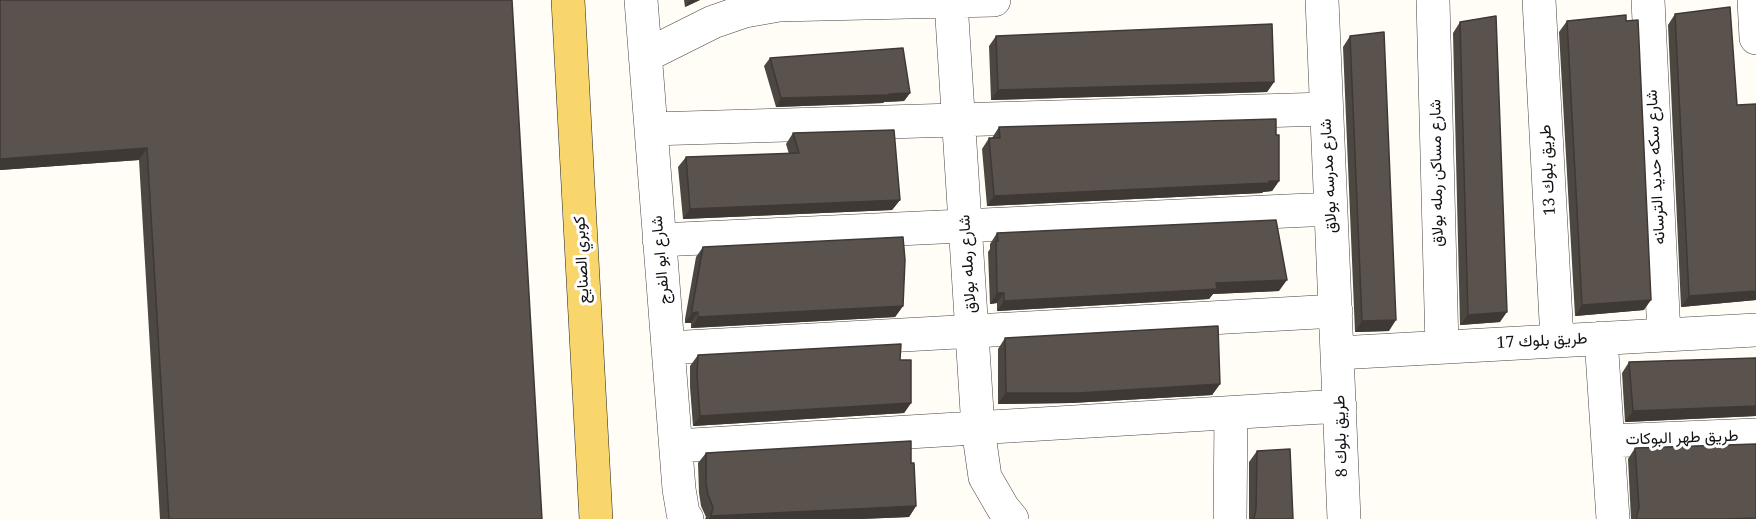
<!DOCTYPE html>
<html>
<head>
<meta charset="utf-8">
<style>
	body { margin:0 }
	canvas { display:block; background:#fffdf5 }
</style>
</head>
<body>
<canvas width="1756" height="519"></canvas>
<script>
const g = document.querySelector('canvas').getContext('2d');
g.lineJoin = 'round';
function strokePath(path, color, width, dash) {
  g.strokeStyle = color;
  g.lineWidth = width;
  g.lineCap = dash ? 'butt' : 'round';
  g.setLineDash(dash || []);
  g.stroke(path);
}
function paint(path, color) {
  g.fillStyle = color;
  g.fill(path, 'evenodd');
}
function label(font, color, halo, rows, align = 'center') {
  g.font = font + ' "Noto Serif",Vazirmatn,serif';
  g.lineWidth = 6;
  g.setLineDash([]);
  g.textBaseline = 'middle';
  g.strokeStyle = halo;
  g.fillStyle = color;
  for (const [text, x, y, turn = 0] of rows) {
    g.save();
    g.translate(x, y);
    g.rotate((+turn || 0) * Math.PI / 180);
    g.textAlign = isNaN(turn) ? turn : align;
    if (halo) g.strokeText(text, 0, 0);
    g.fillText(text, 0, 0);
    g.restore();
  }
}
const street = new Path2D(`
	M641,0L679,489L683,513L687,519
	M1322,0L1344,519
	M1433,0L1442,347
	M1539,0L1557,340
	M1648,0L1664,335
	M1754,0L1756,38
	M951,2L978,428L985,477L1003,508L1012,519
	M645,56L713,22L745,11L779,5L994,0
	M651,129L1326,109
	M659,240L1331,209
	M1601,338L1613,519
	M668,348L1336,311
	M1338,353L1756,330
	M1608,441L1756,435
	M676,446L1340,406
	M1230,519L1231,413`);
const primary = new Path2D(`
	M568,0L596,519`);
strokePath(street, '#444', 34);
strokePath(primary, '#222', 34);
strokePath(street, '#fff', 33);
strokePath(primary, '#f9d66b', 33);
paint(new Path2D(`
	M0,0L542,519H160L139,160L0,170Z
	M684,0H700L685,7Z
	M1675,14L1737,105L1756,300L1681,307L1668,25Z
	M1567,21L1644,310L1575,316L1559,32Z
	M1460,22L1500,322L1460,325L1453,33Z
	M996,36L1274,82L1267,92L991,100L989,46Z
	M1350,36L1389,331L1355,332L1343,47Z
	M770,58L910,93L904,101L884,102L883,103L776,107L764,66Z
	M999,127L1279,181L1272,191L1263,192L1262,193L987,206L982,149L989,138H992Z
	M793,133L900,200L892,210L683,219L678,167L686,157L789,154L786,144Z
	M997,233L1279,291L1213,294L1209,299L997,311V303L990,304L988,252L990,249V244Z
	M703,247L903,306L895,317L691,328V323H685V319L696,257Z
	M1005,338L1220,384L1212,395L1071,403L998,404V349Z
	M698,355L900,360L911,403L904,413L693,426L690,387V366Z
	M1756,358V416L1625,422L1622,373L1629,362Z
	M1635,448L1756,519H1631L1628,459Z
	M1257,451L1293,519H1249V462Z
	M706,453L911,463L916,506L909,517L860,519H705L706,517L701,506L699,493L698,463Z`), '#4d4742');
paint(new Path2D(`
	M690,0H700L685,7Z
	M1274,82L1267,92L991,100L998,90Z
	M910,93L904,101L884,102L883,103L776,107L781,98Z
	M147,148L139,160L0,170V159Z
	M1279,181L1272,191L1263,192L1262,193L987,206L994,196Z
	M900,200L892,210L683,219L690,209Z
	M1287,280L1279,291L1213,294L1209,299L997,311L1004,301L1216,283Z
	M1756,291V300L1681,307L1689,296Z
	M997,293H1004L997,303L990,304Z
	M1651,300L1644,310L1575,316L1582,305Z
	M903,306L895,317L691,328L698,317Z
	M698,312L691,323H685L692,313Z
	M1507,312L1500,322L1460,325L1468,315Z
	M1396,320L1389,331L1355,332L1362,321Z
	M1220,384L1212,395L1071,403L998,404L1006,393Z
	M911,403L904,413L693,426L700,416Z
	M1756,406V416L1625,422L1633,411Z
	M916,506L909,517L860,519H709L711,516Z`), '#3f3936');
const building = new Path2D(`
	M0,0H512L542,519H169L147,148L0,159Z
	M1730,7L1737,105L1756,104V291L1689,296L1675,14Z
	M1626,15V21L1638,20L1651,300L1582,305L1567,21Z
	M1496,16L1507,312L1468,315L1460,22Z
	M1272,24L1274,82L998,90L996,36Z
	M1384,32L1396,320L1362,321L1350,36Z
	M903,48L910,93L889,94V95L781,98L770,58Z
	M1276,119V135H1279V181H1269V183L994,196L989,138H1000L999,127Z
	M894,130L900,200L690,209L686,157L799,153L793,133Z
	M1276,220L1287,280L1216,283L1217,289L1004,301V293H997L996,241H998L997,233Z
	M903,237L905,260L903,306L698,317V312L692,313V309L703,247Z
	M1218,326L1220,384L1078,393H1006L1005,338Z
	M901,344L900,360H911V403L700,416L697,376L698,355Z
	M1756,358V406L1633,411L1629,362Z
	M911,441V463H914L916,506L711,516L713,507L708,495L706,483V453Z
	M1756,444V518L1728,519H1636L1639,507L1635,448Z
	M1290,449L1293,519H1252L1254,518L1256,509L1257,451Z`);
paint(building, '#5a524d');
strokePath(building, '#3f3936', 1.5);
label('16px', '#111', '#fff', [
	["شارع سكه حديد الترسانه",1656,167,-93],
	["طريق بلوك 13",1548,170,-93],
	["شارع مساكن رمله بولاق",1437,173,-91],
	["شارع مدرسه بولاق",1329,176,-93],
	["كوبري الصنايع",582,260,-93],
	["شارع ابو الفرج",661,260,-95],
	["شارع رمله بولاق",968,264,-94],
	["طريق بلوك 17",1542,341,-3],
	["طريق بلوك 8",1341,436,-92],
	["طريق طهر البوكات",1682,438,-2]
]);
</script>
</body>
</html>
